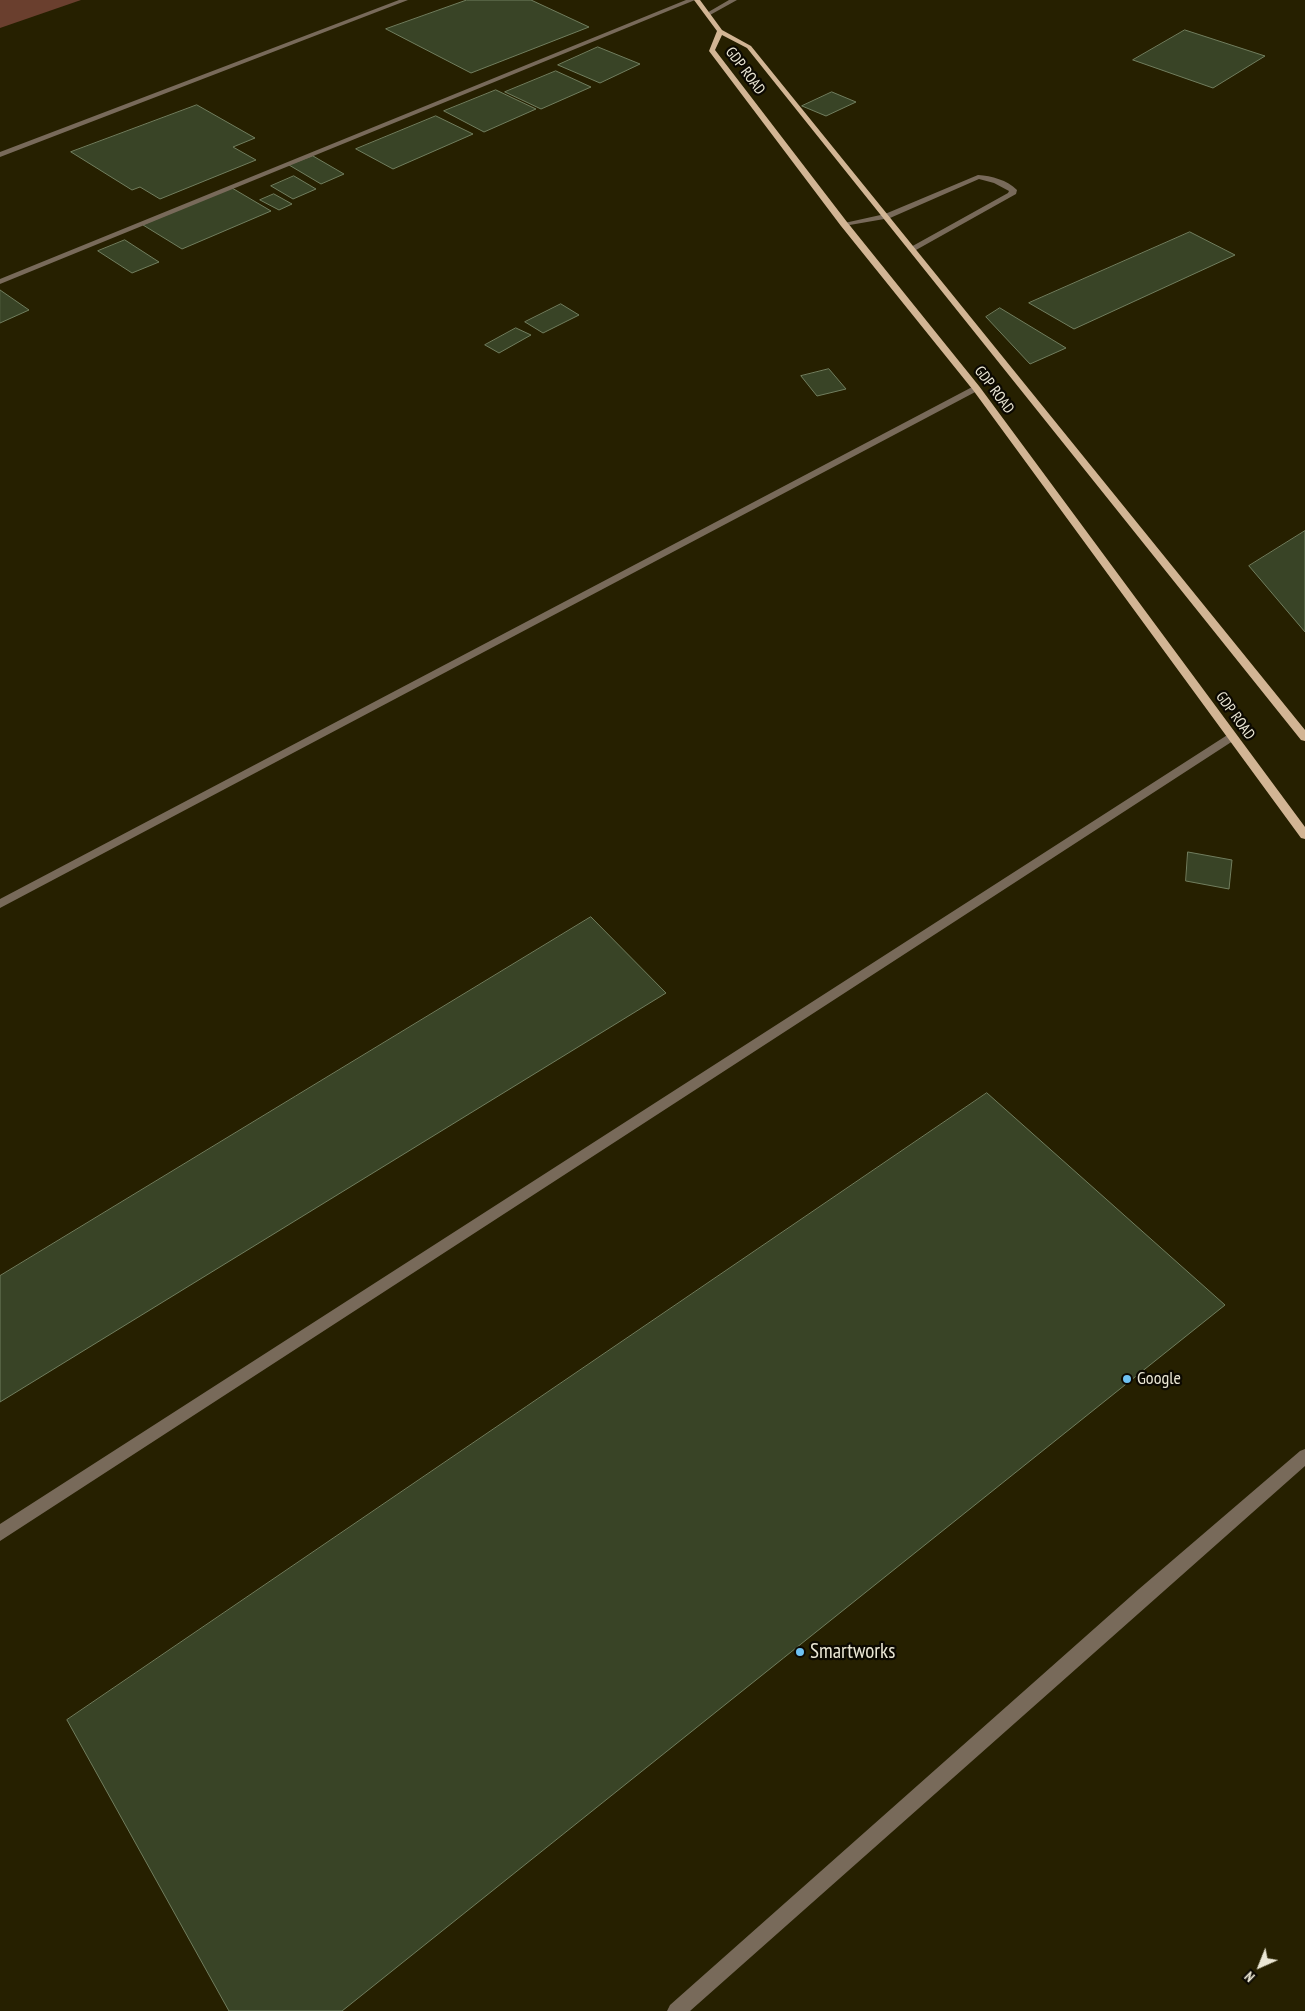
<!DOCTYPE html>
<html>
<head>
<meta charset="utf-8">
<style>
	body { margin:0 }
	#map { position:relative; width:1305px; height:2011px; overflow:hidden; background:#262000; font-family:"PT Sans Narrow",sans-serif }
	canvas { display:block }
	.north { position:absolute; left:1235px; top:1941px; width:50px; height:50px; -webkit-text-stroke:4px #0c0901; paint-order:stroke; rotate:224deg; font-size:14px; font-weight:700; line-height:20px; text-align:center; color:#ebe7d5 }
	.north::after { content:''; display:block; margin:auto; width:18px; height:22px; background:#ebe7d5; clip-path:polygon(50% 0,100% 100%,50% 72%,0 100%) }
</style>
</head>
<body>
<div id="map">
<canvas width="1305" height="2011"></canvas>
<div class="north">N</div>
</div>
<script>
const g = document.querySelector('canvas').getContext('2d');
g.lineJoin = 'round';
function paint(path, color) {
  g.fillStyle = color;
  g.fill(path, 'evenodd');
}
function strokePath(path, color, width, dash) {
  g.strokeStyle = color;
  g.lineWidth = width;
  g.lineCap = dash ? 'butt' : 'round';
  g.setLineDash(dash || []);
  g.stroke(path);
}
function label(font, color, halo, rows, align = 'center') {
  g.font = font + ' "PT Sans Narrow",sans-serif';
  g.lineWidth = 4.5;
  g.setLineDash([]);
  g.textBaseline = 'middle';
  g.strokeStyle = halo;
  g.fillStyle = color;
  for (const [text, x, y, turn = 0] of rows) {
    g.save();
    g.translate(x, y);
    g.rotate((+turn || 0) * Math.PI / 180);
    g.textAlign = isNaN(turn) ? turn : align;
    if (halo) g.strokeText(text, 0, 0);
    g.fillText(text, 0, 0);
    g.restore();
  }
}
paint(new Path2D(`
	M0,0H81L0,28Z`), '#6a3f2e');
const building = new Path2D(`
	M467,0H531L589,27L471,73L386,29Z
	M1185,30L1265,56L1213,88L1133,60Z
	M598,47L640,64L600,83L558,65Z
	M556,71L591,87L541,109L505,92Z
	M496,90L536,109L484,132L444,111Z
	M832,92L856,102L826,116L802,106Z
	M197,105L255,138L233,147L256,160L160,199L140,187L132,190L71,152Z
	M436,116L473,134L393,169L356,149Z
	M313,156L344,174L321,184L289,165Z
	M294,176L316,189L293,199L271,186Z
	M232,188L271,211L182,249L143,225Z
	M274,194L292,204L279,210L260,200Z
	M1190,232L1235,255L1074,329L1029,303Z
	M125,240L159,262L132,273L98,251Z
	M0,290L29,310L0,323Z
	M561,304L579,315L543,333L525,322Z
	M1000,308L1066,348L1030,364L986,317Z
	M516,328L531,335L499,353L485,345Z
	M829,369L846,389L817,396L801,376Z
	M1305,531V632L1249,566Z
	M1188,852L1232,860L1229,889L1186,881Z
	M591,917L666,993L0,1402V1276Z
	M987,1093L1225,1305L342,2011H229L67,1720Z`);
paint(building, '#394426');
strokePath(building, '#717e5e', 1);
paint(new Path2D(`
	M399,0H408L0,157V152Z
	M686,0H695L0,284V279Z
	M729,0H737L710,15L705,14Z
	M978,175C992,176 1007,180 1017,190L1016,194L916,250L909,248L1008,193L1009,191L994,183L979,179L890,218L844,226L840,224L885,214Z
	M976,385L980,388L979,390L0,908V899Z
	M1232,732L1237,736L1236,739L0,1541V1524Z
	M1305,1449V1466L690,2011H667L670,2005L1139,1589L1300,1451Z`), '#786a5a');
paint(new Path2D(`
	M694,0H700L722,30L751,46L1305,730V741L1301,740L747,48L722,35L715,50L847,222L979,386L1305,827V839L1301,838L973,390L841,226L709,51L717,31Z`), '#d2b594');
for (const [x, y, r, color] of [
	[1127,1379,5,"#6ec2f3"],
	[800,1652,5,"#6ec2f3"]
]) {
  const dot = new Path2D();
  dot.arc(x, y, r, 0, 2 * Math.PI);
  g.fillStyle = color;
  g.fill(dot);
  strokePath(dot, '#0c0901', 2);
}
label('15px', '#ebe7d5', '#0c0901', [
	["GDP ROAD",745,71,53],
	["GDP ROAD",994,390,53],
	["GDP ROAD",1235,716,54]
]);
label('18px', '#ebe7d5', '#0c0901', [
	["Google",1137,1379]
], 'left');
label('21px', '#ebe7d5', '#0c0901', [
	["Smartworks",810,1652]
], 'left');
</script>
</body>
</html>
